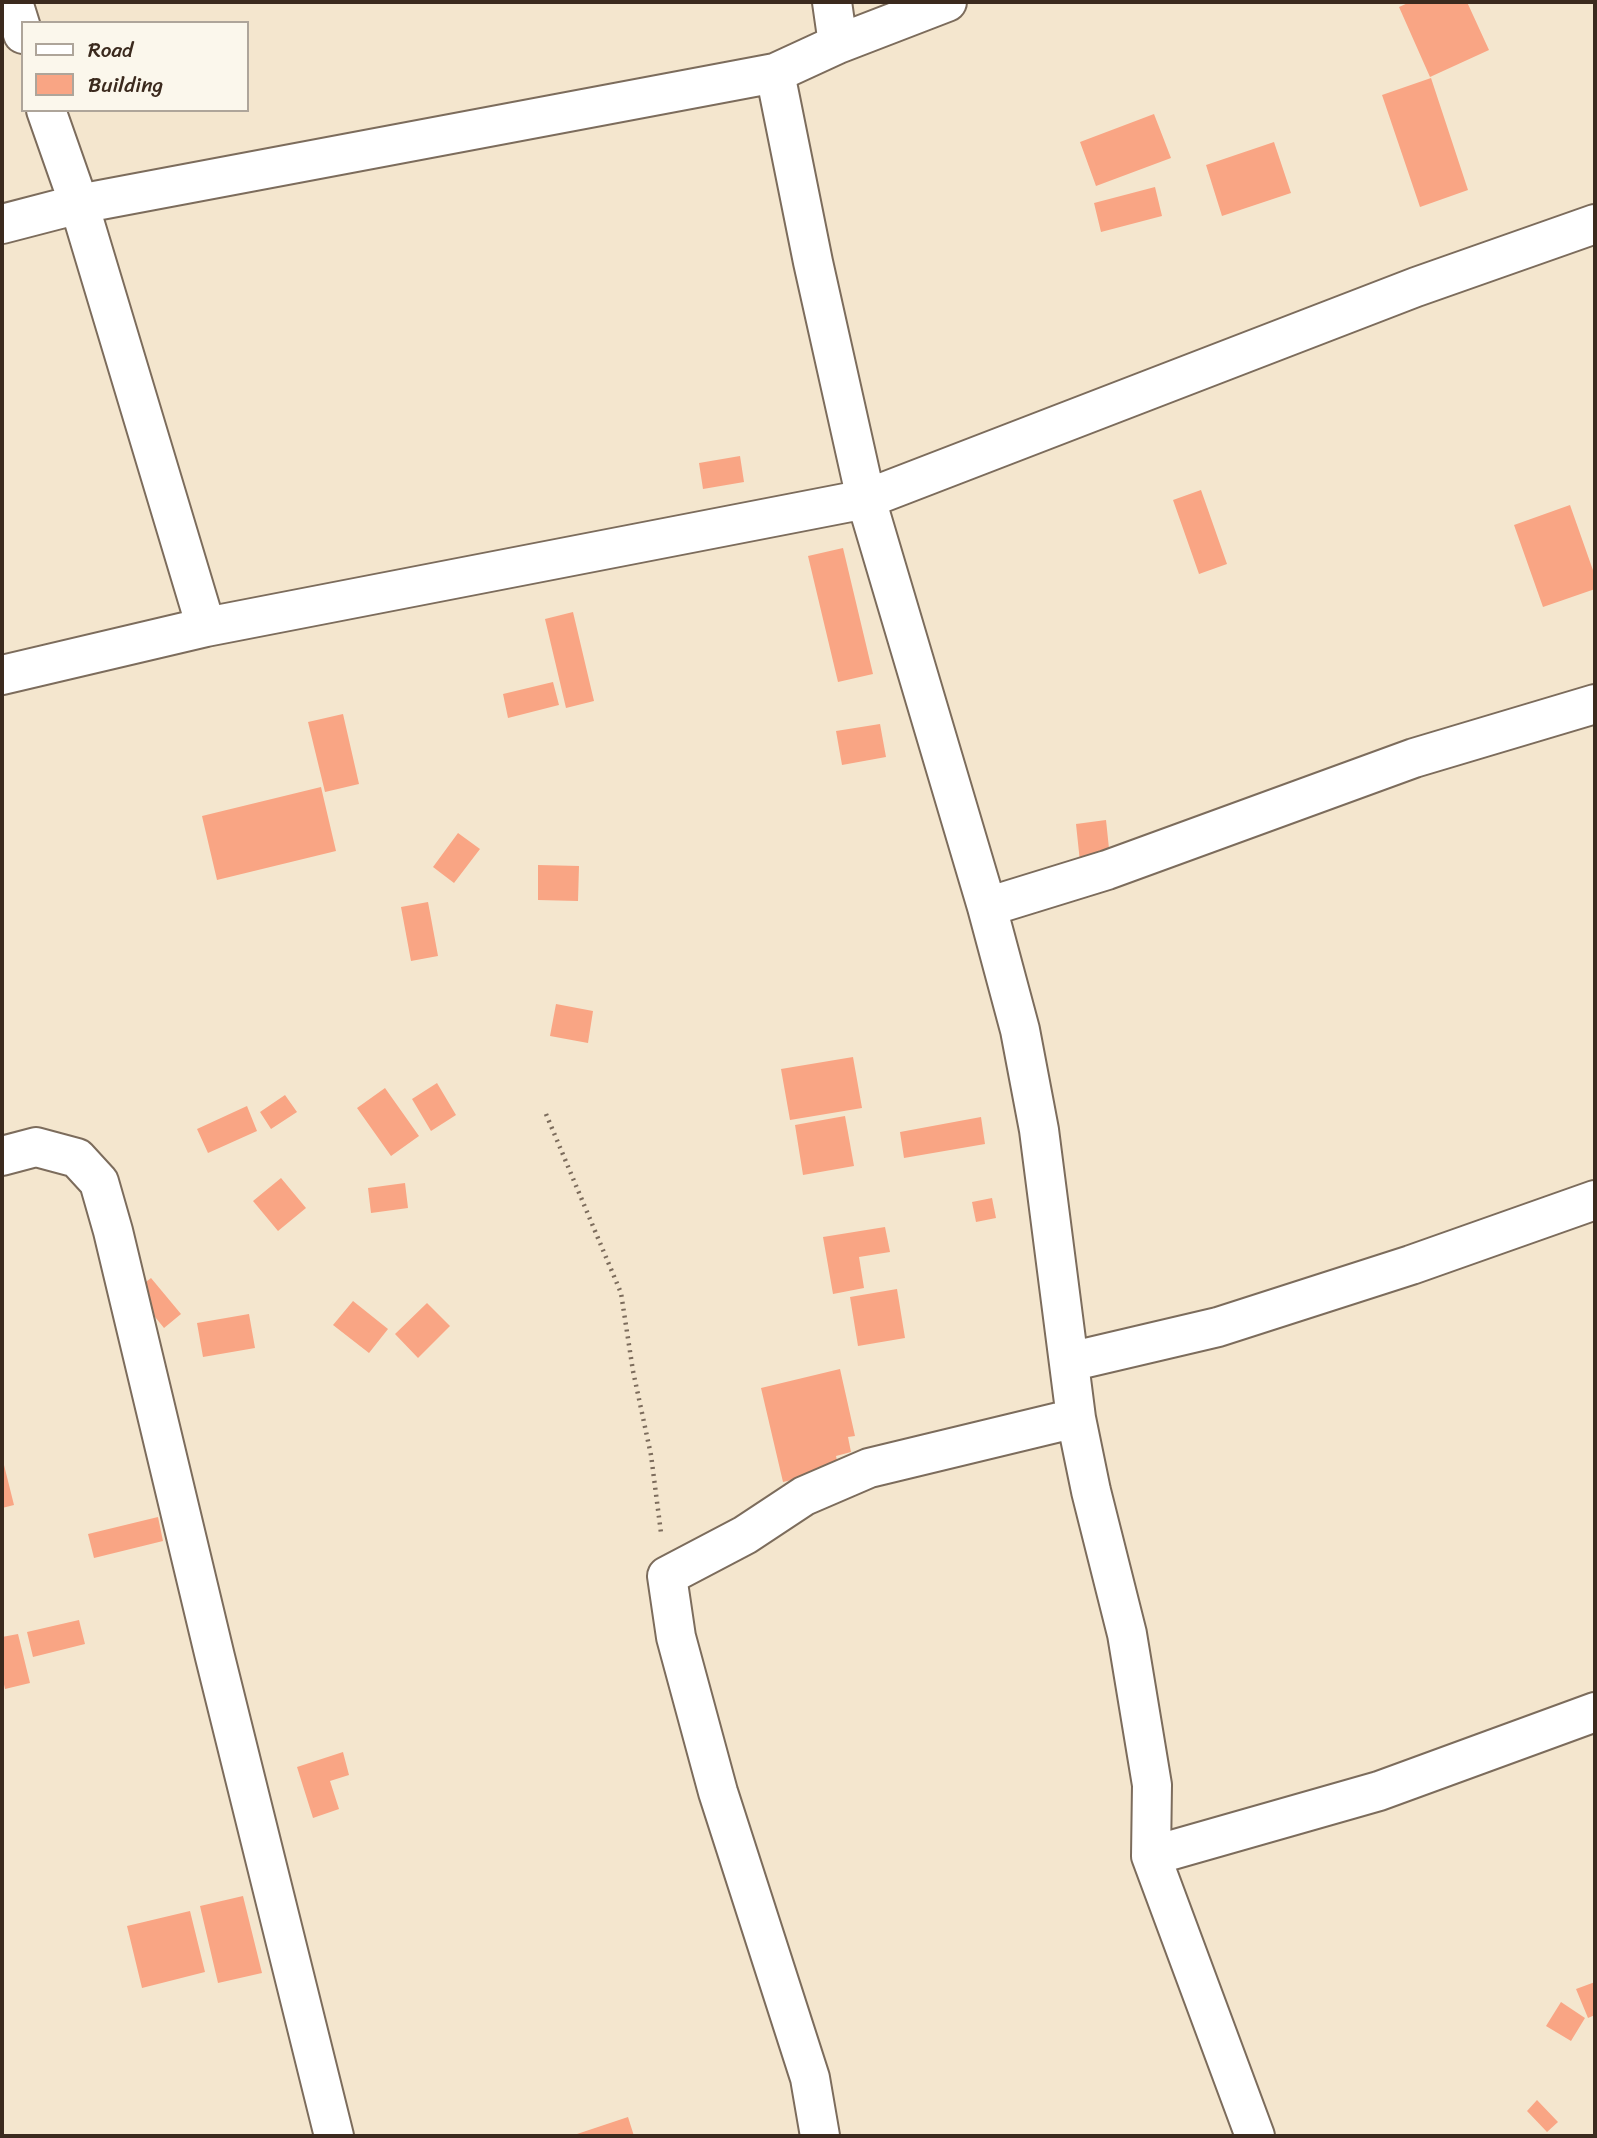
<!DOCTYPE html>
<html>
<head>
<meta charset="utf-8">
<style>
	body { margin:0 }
	#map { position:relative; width:1597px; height:2138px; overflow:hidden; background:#f4e6ce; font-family:Sriracha,sans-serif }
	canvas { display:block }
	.frame { position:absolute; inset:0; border:4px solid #3b2a1e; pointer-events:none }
	.legend { position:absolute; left:21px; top:21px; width:228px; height:91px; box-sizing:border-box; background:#fbf7ec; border:2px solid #aea59a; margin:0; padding:9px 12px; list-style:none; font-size:21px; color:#3b2a1e }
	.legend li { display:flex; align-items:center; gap:14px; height:35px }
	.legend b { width:35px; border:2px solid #aea59a }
</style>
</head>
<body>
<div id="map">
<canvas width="1597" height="2138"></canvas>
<div class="frame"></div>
<ul class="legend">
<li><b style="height:9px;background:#fff"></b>Road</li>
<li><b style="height:19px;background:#f9a584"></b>Building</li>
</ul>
</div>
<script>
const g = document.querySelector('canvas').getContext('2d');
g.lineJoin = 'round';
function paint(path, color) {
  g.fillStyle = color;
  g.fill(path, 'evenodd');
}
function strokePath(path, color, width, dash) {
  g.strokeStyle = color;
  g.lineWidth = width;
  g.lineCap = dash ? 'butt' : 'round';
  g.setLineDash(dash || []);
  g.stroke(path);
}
paint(new Path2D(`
	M1410,2H1467L1489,50L1430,77L1399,7Z
	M1431,78L1468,190L1420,207L1382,95Z
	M1154,114L1171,158L1096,186L1080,142Z
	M1274,142L1291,193L1222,216L1206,165Z
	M1155,187L1162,216L1101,232L1094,203Z
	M740,456L744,482L703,489L699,463Z
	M1201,490L1227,564L1199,574L1173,500Z
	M1570,505L1595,576V589L1543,607L1514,525Z
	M843,548L873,674L838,682L808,556Z
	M573,612L594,701L566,708L545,619Z
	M553,682L559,705L508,718L503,694Z
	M343,714L359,784L325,792L308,722Z
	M880,724L886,757L842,765L836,731Z
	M321,787L336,851L217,880L202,816Z
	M1106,820L1110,858L1080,862L1076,824Z
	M458,833L480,849L454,883L433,867Z
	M538,865L579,866L578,901L538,900Z
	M428,902L438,956L411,961L401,907Z
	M556,1004L593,1011L588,1043L550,1036Z
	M853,1057L862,1108L790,1120L781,1069Z
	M437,1083L456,1115L431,1131L412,1099Z
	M385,1088L419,1136L391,1156L357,1108Z
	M285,1095L297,1112L271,1129L260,1112Z
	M247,1106L257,1131L208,1153L197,1129Z
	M845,1116L854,1166L803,1175L795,1125Z
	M981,1117L985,1144L904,1158L900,1132Z
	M281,1178L306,1208L278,1231L253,1201Z
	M405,1183L408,1208L371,1213L368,1188Z
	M992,1198L996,1218L976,1222L972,1202Z
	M885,1227L890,1252L859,1257L864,1288L833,1294L823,1237Z
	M151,1278L181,1314L164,1328L134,1291Z
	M897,1289L905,1338L858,1346L850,1297Z
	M353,1301L388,1329L369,1353L333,1325Z
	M427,1303L450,1326L418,1358L395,1334Z
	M249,1314L255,1348L203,1357L197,1323Z
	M840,1369L855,1436L848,1437L851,1452L836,1456L839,1469L783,1482L761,1388Z
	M2,1457L14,1505L2,1508Z
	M158,1517L163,1541L94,1558L88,1534Z
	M79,1620L85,1644L33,1657L27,1632Z
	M18,1634L30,1683L5,1689L2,1675V1637Z
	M343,1752L349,1775L330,1781L339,1809L313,1818L297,1767Z
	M243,1896L262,1973L218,1983L200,1906Z
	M190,1911L205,1972L142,1988L127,1926Z
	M1595,1982V2015L1588,2018L1576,1989Z
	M1561,2002L1585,2018L1571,2041L1546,2026Z
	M1537,2100L1558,2122L1547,2132L1527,2111Z
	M628,2117L634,2136H571Z`), '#f9a584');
const minor = new Path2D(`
	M13,2L23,34
	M838,44L947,2
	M775,73L813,262L866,499L987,907L1020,1030L1039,1130L1076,1418L1091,1491L1127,1634L1152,1785L1151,1856L1255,2136
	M46,110L79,204L206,627
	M2,224L79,204L775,73L838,44L832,2
	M2,675L206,627L866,499L1416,287L1595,224
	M987,907L1107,870L1414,758L1595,704
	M2,1156L36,1147L77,1158L99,1182L113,1231L215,1657L334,2136
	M1069,1362L1218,1327L1411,1265L1595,1200
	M1151,1856L1379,1791L1595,1712
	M820,2136L810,2078L718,1792L676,1637L667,1576L745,1535L804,1496L869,1468L1076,1418`);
strokePath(minor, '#7c6c5c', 42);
strokePath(new Path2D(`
	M546,1114L621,1293L633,1371L651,1455L661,1533`), '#7c6c5c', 4.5, [2, 5]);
strokePath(minor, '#fff', 38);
</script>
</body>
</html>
